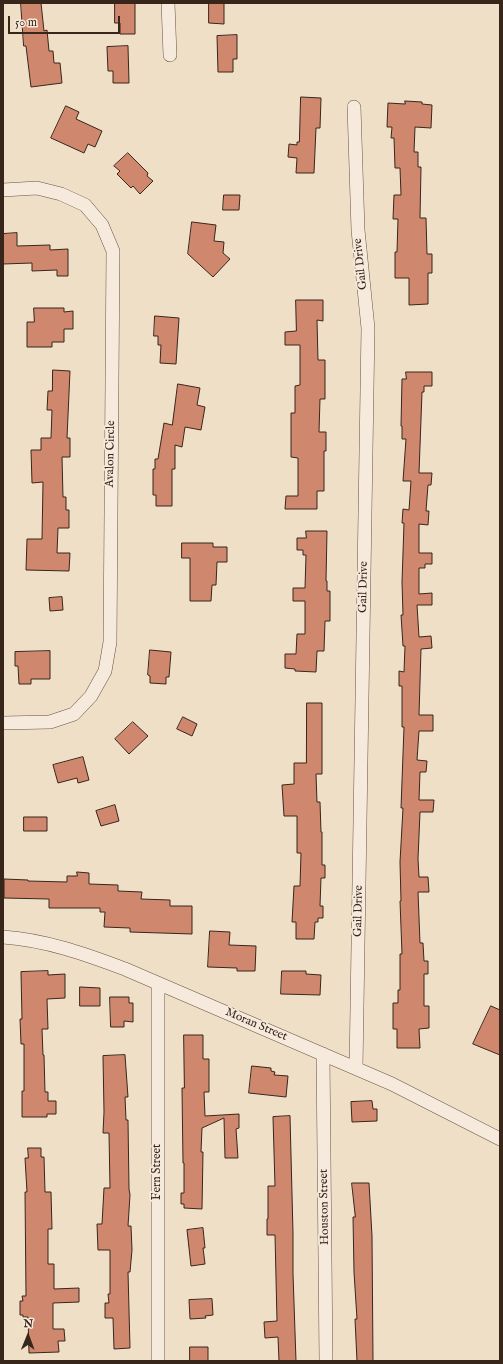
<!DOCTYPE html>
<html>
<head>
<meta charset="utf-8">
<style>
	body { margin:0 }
	#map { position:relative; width:503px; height:1364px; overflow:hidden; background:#efdfc7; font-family:"IM FELL English",serif }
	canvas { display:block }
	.frame { position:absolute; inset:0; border:4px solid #39261a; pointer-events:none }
	.north { position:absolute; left:8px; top:1316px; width:40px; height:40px; -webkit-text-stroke:3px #f5eadb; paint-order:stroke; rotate:1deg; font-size:11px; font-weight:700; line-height:16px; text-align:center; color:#39261a }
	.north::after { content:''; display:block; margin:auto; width:14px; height:18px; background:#39261a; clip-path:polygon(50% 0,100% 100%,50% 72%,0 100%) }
	.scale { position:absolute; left:8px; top:16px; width:112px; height:18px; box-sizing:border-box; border:2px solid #39261a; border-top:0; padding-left:5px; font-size:12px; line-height:14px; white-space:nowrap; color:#39261a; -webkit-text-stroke:3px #f5eadb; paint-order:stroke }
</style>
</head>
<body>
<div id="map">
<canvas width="503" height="1364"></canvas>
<div class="frame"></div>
<div class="north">N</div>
<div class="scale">50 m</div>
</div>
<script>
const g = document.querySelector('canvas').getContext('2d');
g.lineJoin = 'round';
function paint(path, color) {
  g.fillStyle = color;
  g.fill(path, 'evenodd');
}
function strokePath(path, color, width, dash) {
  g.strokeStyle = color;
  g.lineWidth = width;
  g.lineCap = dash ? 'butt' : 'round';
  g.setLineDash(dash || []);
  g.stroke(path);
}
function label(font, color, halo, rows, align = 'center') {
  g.font = font + ' "IM FELL English",serif';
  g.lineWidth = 3.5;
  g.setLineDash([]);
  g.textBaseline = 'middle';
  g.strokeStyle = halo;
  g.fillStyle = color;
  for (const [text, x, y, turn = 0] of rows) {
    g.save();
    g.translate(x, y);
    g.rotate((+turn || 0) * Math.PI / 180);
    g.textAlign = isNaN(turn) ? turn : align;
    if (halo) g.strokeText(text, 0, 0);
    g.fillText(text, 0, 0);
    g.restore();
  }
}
const building = new Path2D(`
	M21,3H41L44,31L47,30L49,51H53L54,63H60L62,83L31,87L26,46H24Z
	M115,3H135V34H120V23H115Z
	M209,3H224V24L209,23Z
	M237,35V59H233V72H218L217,36Z
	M128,46L129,83H113V71H108L107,47Z
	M301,97L321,98L320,128H316L314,173H296L297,158L288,157L289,144L297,145V142H299Z
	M405,101L422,102V104L432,105L431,128L415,127L414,152H418V167H421L420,218H426L427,254H432V273H428V304L409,305V278H395V252H397L398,219H393L394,195H401L400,168H395L394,138H391L392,127H387L388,103L405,104Z
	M66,106L79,112L76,119L102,131L95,147L88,144L84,153L51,138Z
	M128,153L148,173L147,176L153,181L140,194L133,186L131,188L117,174L120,171L114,166Z
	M224,195H240L239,210H223Z
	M192,222L216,225L214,241L224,242L223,253L230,259L213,277L188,254Z
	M17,233V246L50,245V250L68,249V276H57V270L32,271V263L3,264V234Z
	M296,300H323V321L317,320L318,360H325V399H320L319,432H326V451H324V491H317V509H285L286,496H298V458L291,457V413H295V386L300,385V345H285V332L296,331Z
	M34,308H64V312L73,311V329H64V342H52V347H27V322H34Z
	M155,316L179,318L176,364L160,363L161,345H158V336H154Z
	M53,370L70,371L67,438H70V457H62L63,497H66V510H69V528H58L57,553H70L69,571L26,570L27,539H42L43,482L32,483L31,450H41V438H51L52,410H47L48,391H52Z
	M406,372H432V386H424V392H422L419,473H432L431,485H428L426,511H429L428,525L419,524V553H432V564H425V568H419V594L432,593V605H417L419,637L431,636L432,648L421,649L419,715H433V731H419L417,760L427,761L426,772H420L419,800H434L433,812H420L418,859L419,877H428L429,892H418L420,943H423L424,961H428V974H424V1006H429V1028L419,1029L420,1048H397V1029H393V1003H398V990H400V954H402L400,901H401L400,862L403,808H401L404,727H402V686H399V671L404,672L405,646H403L401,615H403L402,582L404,523H402L403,509L409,510L411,481H403L406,439H402V426H401L402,379H406Z
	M178,384L200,388L197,405L205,407L201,430L185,427L182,447L175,445V469H172V506H156V495H153V469H155V459H158L164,423L172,425Z
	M306,531H327L326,581H327V591H330V621H325L324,651H317L316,672L295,671V669L285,668V654H296L297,634H305V601H293V588H305L306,555H303V550H297V538H306Z
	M182,543H213V547H227V562H217L216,585H212L211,601H190V558H182Z
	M62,597L63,610L50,611L49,598Z
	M150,650L171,652L169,677H166V684L150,683V676L148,675Z
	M50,651V679H31V684H19L18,666H15V652Z
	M307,703H322V774H316L317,802H320L321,832H322V865H325V878H321L320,906H323V918H318V922H315L314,939H296V922H292L294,886H300L301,853H297V816H284L282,785L294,784V763H306Z
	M183,717L197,724L192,736L177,729Z
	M133,722L148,736L129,754L115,739Z
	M83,757L89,780L78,783L77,778L58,783L53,765Z
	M115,805L119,821L101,826L96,811Z
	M24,817H47V831H24Z
	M77,872L89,873V884L118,885V891L142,892L141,899L170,900V906H192V934L130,932V928L104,927L105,912H100V908H49V899L4,898V879L28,880V881L67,882V876H77Z
	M210,931L230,932L229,945L256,946L255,971H237V968L208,967Z
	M48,971V975L65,974V998L47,999L48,1029H42L43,1055H44L45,1092H48V1101H56V1114H47V1117H22V1091H24V1044H21L20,1019H22L21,972Z
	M282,971H306V974L321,975L320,995L281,994Z
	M80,987L100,988V1006H80Z
	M110,997H129V1003H133V1022L124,1021V1027H111Z
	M491,1006L500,1010V1055L473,1044Z
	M184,1035H203V1059H209V1092H204L205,1116L239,1114V1128L236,1129L238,1158H225L224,1118L202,1128L201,1152H203L202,1209L184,1208V1204H181V1193H184V1163H183L182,1088H184Z
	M125,1055L128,1097H125L126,1120H128L129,1189L130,1195L128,1226H131L132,1250L130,1272H128L130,1348L114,1349L113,1318H105V1303H109L108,1294H110V1250H98L97,1224H102L104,1188H110L109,1133H103L104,1112L103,1056Z
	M252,1066L271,1068V1071L275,1072L274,1075L288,1076L286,1097L249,1093Z
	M372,1101L373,1109H377V1121L352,1122L351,1102Z
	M290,1116L293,1233V1274L296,1361H279L278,1337L265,1338L264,1322L277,1321L275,1235H267V1219H268V1186H275L273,1117Z
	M28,1148H41V1157H44L45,1192H51L52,1229H48V1264H54V1289L79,1288V1302L53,1303V1329H64L65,1341H58L59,1352L29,1353L28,1317H23V1315H20V1301H23L22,1296H26L25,1192H27L25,1158H28Z
	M352,1183H369L372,1236L373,1361H357L355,1319H357L354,1272L353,1217H355Z
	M203,1228L205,1248H203L205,1264L191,1266L187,1230Z
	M212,1299L213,1315L205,1316L206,1318L190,1319L189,1300Z
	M190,1347H208V1361H190Z`);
paint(building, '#cf876e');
strokePath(building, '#39261a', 1);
const minor = new Path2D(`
	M168,3L170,55
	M354,107L358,230L368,328L356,1068
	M3,190L37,188L61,194L85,205L102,225L113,251L110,642L105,671L91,696L74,714L50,722L3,723
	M3,937C46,940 85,954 125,969L392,1084L500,1139
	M323,1054L326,1361
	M158,1361V984`);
strokePath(minor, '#665445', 14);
strokePath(minor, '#f5eadb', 13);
label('12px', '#39261a', '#f5eadb', [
	["Gail Drive",361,264,-96],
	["Avalon Circle",111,454,-89],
	["Gail Drive",364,587,-89],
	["Gail Drive",359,911,-89],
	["Moran Street",256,1025,23],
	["Fern Street",158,1172,-90],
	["Houston Street",325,1207,-91]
]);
</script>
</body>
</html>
